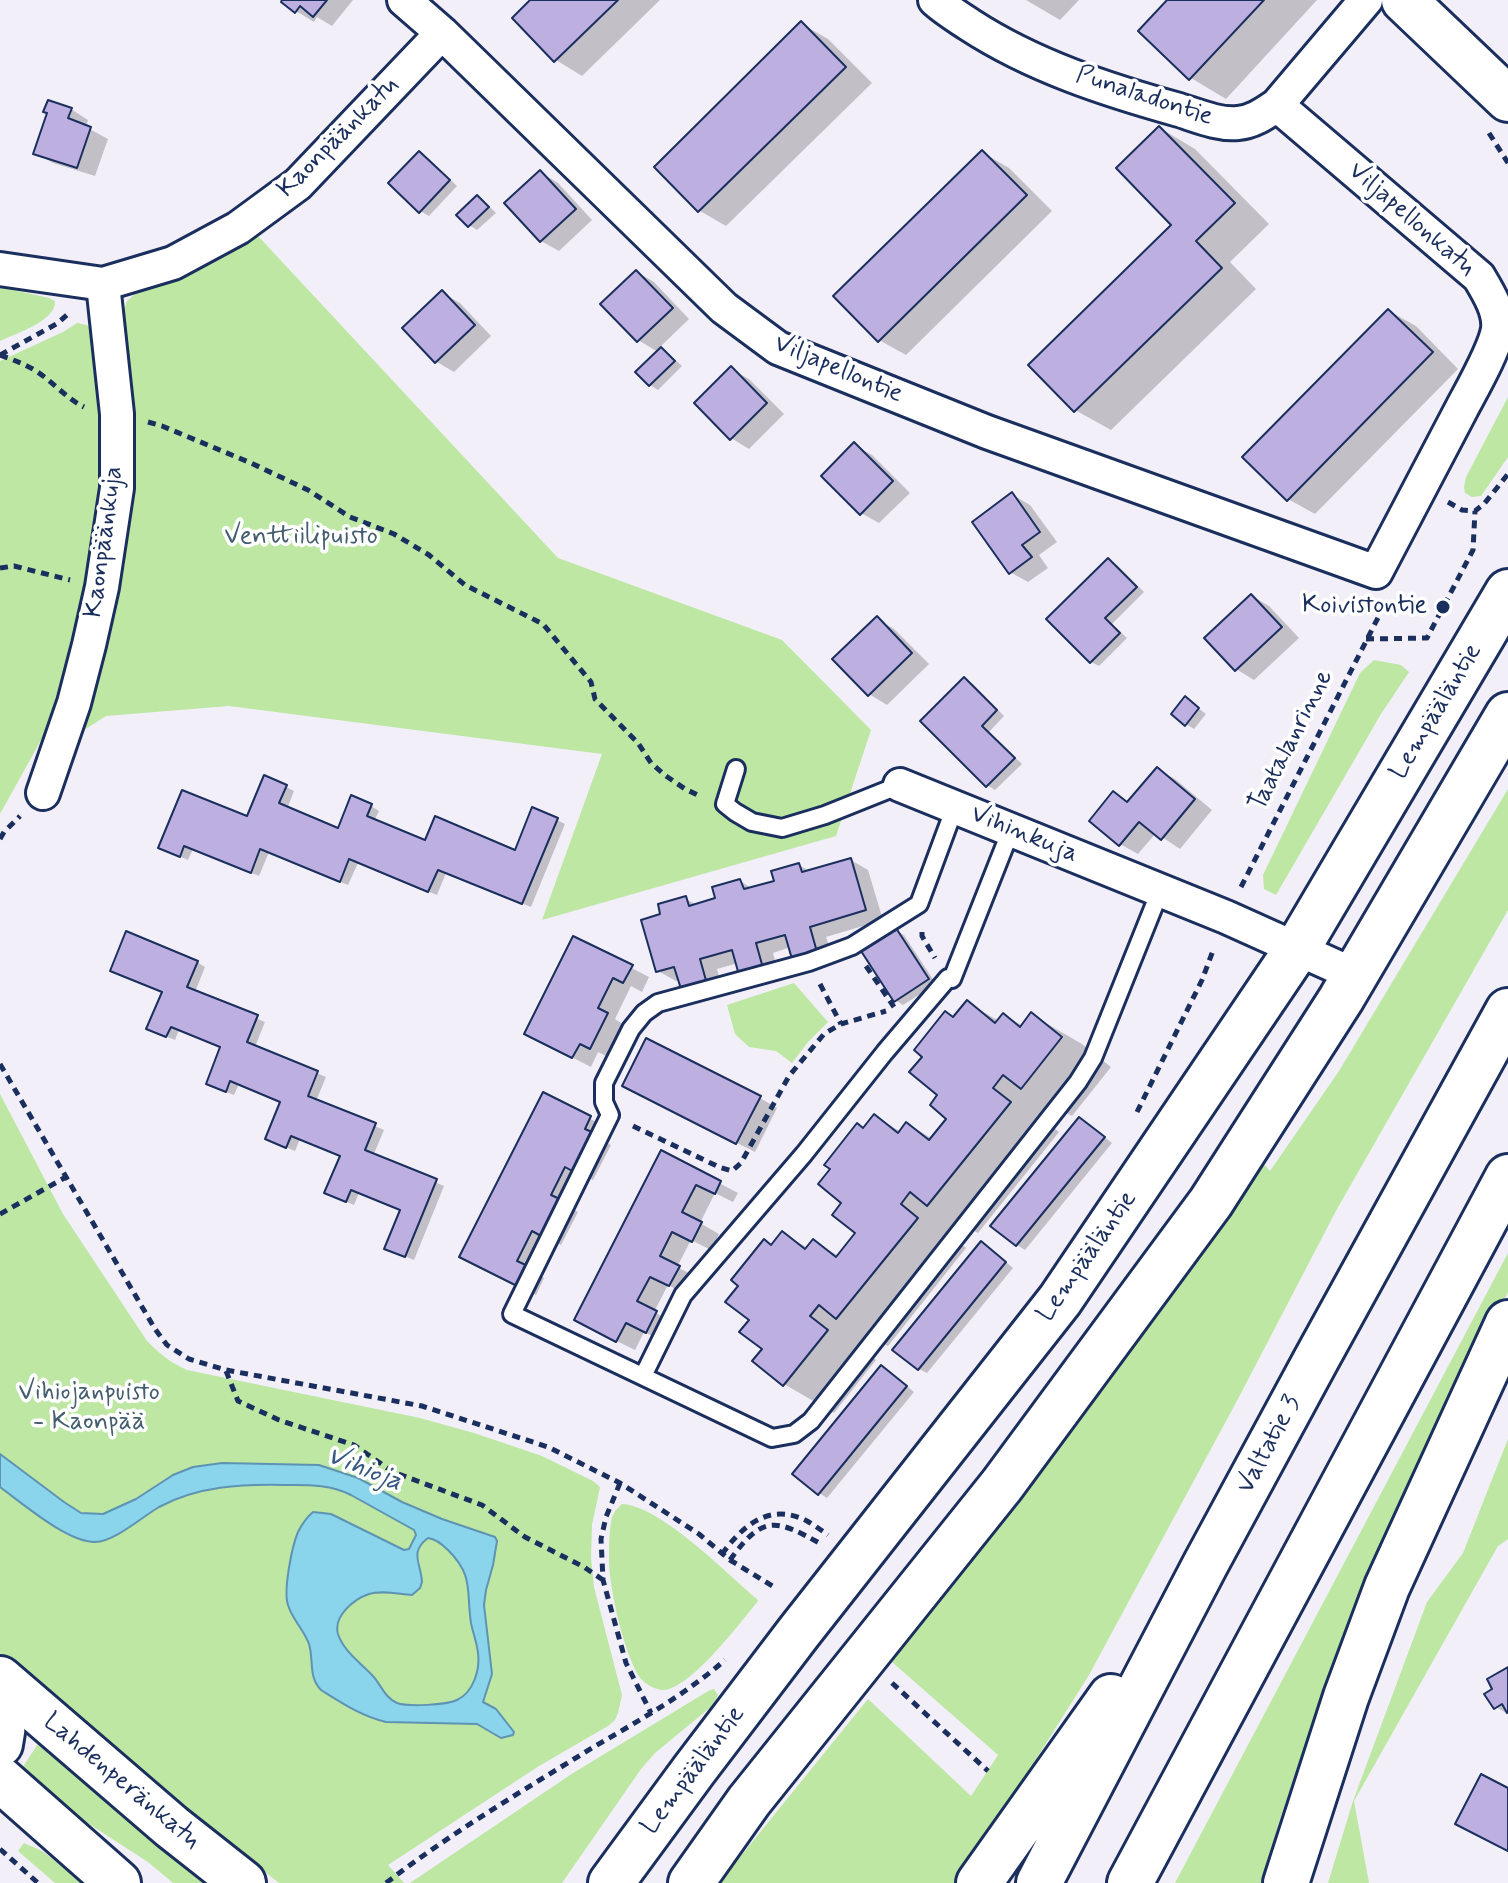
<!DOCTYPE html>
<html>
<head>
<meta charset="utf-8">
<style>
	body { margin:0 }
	canvas { display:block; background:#f2eff9 }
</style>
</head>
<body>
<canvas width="1508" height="1883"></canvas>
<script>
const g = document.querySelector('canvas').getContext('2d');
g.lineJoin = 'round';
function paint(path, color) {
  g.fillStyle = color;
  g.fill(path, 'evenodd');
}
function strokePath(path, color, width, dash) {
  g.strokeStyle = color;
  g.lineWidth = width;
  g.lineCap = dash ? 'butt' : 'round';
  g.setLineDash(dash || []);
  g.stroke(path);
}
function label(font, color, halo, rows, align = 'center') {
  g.font = font + ' Mynerve,sans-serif';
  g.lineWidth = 7;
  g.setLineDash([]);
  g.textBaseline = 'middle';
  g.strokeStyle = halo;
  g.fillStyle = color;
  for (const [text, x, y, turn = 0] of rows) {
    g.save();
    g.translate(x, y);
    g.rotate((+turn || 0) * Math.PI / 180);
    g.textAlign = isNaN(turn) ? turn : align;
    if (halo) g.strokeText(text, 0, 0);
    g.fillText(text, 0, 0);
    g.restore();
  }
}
paint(new Path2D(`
	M258,236L558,558L782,640L871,730L836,836L542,920L602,754L229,706L106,716L81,732L109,642L125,563L130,389L122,316L127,301L141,289Z
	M0,287L49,298L55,301C56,321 17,333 0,341Z
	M77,323L87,325L91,331L96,367L101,451L92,553L75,631L46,731L0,814V361L63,332Z
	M1508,397V457L1481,496L1472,497L1465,493L1464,487L1466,477Z
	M1374,660L1401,665L1409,672L1381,714L1276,895L1264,889L1263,875L1360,673Z
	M1508,789V910L1337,1209L1239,1397L1089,1675L958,1883H719L868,1699L971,1796L998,1755L892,1662L1041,1459L1155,1318L1260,1160L1270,1171L1339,1071Z
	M794,983L828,1022L808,1042L792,1063L776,1051L749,1047L735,1034L727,1005Z
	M0,1094L63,1214L147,1341C160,1354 171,1363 187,1370L420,1418L474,1433L542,1456L593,1481L600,1487L592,1525L591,1558L594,1587L622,1695L618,1713L615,1720L608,1726L539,1766L388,1865L404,1883H279L174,1800L0,1653V1487C22,1504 67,1542 94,1542C112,1543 146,1514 164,1505C203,1485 246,1484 289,1485C305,1485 323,1484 338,1489C362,1497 391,1517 414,1530L416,1535L409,1549L404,1550L331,1514L296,1535C293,1554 282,1586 287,1604C292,1620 307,1632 310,1649C312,1664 310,1679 321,1690C342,1703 361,1716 386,1722L477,1724L501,1738H505L491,1706L483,1702L491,1679L484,1605L486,1590L493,1565L497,1541L495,1537L442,1519L402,1502L358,1478L318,1465L222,1463L193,1467L112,1511C93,1519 80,1513 64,1502L0,1454Z
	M1508,1253V1292L1330,1670L1279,1822L1261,1883H1175Z
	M1508,1439V1539L1498,1546L1354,1801L1369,1883H1328L1353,1801L1427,1602L1463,1553Z
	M622,1504C661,1506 726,1573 757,1599L758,1601C741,1622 691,1688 664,1690C654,1690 643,1683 638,1675C623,1648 610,1592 609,1561C609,1547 609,1531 612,1517L615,1511Z
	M427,1538C436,1539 441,1544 448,1550C474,1576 465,1590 471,1623C473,1633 477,1642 478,1652C480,1672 472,1697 451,1701C439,1704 408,1708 397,1703C385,1698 381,1685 373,1676C361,1663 345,1652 339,1634C333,1616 354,1599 369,1594C382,1590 398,1594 411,1595C414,1587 420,1576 420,1568C420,1552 411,1551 427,1538Z
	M714,1689L718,1695L712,1706L655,1753L641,1769L562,1883H410L573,1773L710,1690Z
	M38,1744L208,1883H173L148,1862L83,1820L22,1768Z
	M24,1843L42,1851L84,1883H55L18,1851Z`), '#bde7a3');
const water = new Path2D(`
	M0,1454L64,1502L81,1513L103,1514L136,1499L173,1475L193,1467L222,1463L319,1465L358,1478L402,1502L442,1519L495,1537L497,1541L493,1565L486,1590L484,1605L492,1674L483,1702L496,1709L514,1732L513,1735L501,1738L477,1724L386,1722C361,1716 342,1703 321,1690C308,1677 314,1660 309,1644C304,1630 292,1619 288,1605C283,1591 292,1546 298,1532C302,1524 306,1518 313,1512L331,1514L404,1550L409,1549L416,1535L414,1530L351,1495C330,1484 308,1485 285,1485C241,1484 198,1486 159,1507C142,1517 114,1542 95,1542C67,1542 22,1503 0,1487ZM428,1538C436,1539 442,1544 448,1550C474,1576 466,1590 471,1623C473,1633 477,1643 478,1653C480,1669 474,1692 457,1700C446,1705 408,1707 397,1703C385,1698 381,1685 373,1676C361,1663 344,1652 338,1634C333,1616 354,1599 369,1594C382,1590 398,1594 412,1595L420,1588L422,1582C421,1563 409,1552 428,1538Z`);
paint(water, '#8ad5eb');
strokePath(water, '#5e93b3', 2);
paint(new Path2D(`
	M285,0H353L332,26L317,17L314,22L296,11Z
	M533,0H660L582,76L556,60Z
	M1026,0H1079L1060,20Z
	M1169,0H1317L1226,99L1191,78L1140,31Z
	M802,24L828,39L872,83L726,226L700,211L657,167Z
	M71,109L88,120L86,127L108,139L95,176L53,163L35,153Z
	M1160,128L1195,149L1269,224L1230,262L1256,289L1111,430L1075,410L1174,225Z
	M982,152L1009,168L1052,211L906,355L879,340Z
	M419,153L428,158L457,186L429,216L420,211Z
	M540,172L558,183L592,220L559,251L541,241Z
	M477,197L485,202L496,213L477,230L469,225Z
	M637,272L654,282L689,319L659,348L669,354L682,366L658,390L650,385L658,352L638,340Z
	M442,293L460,303L491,336L454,372L437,362L405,328Z
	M1389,311L1416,326L1458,369L1315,514L1288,499Z
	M731,369L749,379L784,414L749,449L731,438Z
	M854,445L872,455L910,493L879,523L861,513Z
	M1013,495L1030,505L1057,542L1039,555L1048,568L1028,582L1010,572Z
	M1108,560L1117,565L1144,592L1112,624L1127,638L1099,666L1091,662Z
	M1252,596L1269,606L1299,638L1254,680L1236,669Z
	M877,619L894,629L929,664L887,705L869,694Z
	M964,679L973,684L1004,716L989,732L1022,764L995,790L987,785Z
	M1193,704L1206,714L1194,729L1186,724Z
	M1157,769L1175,779L1212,810L1180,849L1156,833L1138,854L1120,844L1114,794L1129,803Z
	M286,787L294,791L287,809L339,830L371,806L379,811L374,821L426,842L516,852L557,820L565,824L531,907L446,873L437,895L358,863L348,885L269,852L259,876L193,849L188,860L169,852L248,819Z
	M851,860L868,870L883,920L826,937L834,961L812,968L791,947L773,953L780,978L759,984L741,974L738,963L717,969L724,994L701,1001L683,991L680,980L676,981L658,971L663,915L686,899L697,905L718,899L740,881L753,889L776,882L799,865L811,872Z
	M896,931L904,935L936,984L903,1005L895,1000Z
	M574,938L649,977L642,992L631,986L615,1019L624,1025L608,1057L598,1052L591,1067L544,1043Z
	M197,962L205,967L195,992L265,1022L255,1047L326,1077L316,1101L384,1130L373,1156L444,1186L414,1260L395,1252L402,1210L359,1193L354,1205L335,1197L342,1156L300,1139L295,1151L276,1143L282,1102L239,1084L234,1095L216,1088L222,1047L179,1030L175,1040L157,1033Z
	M967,1003L999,1021L1004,1015L1023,1026L1032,1015L1082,1044L1111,1067L1072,1116L1052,1105L1042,1118L1059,1132L978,1233L959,1222L949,1234L966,1248L888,1346L868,1335L859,1346L876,1360L834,1413L784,1384L764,1349L751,1320L773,1246L783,1234L808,1248L814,1242L839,1256L858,1233L844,1203L864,1129L875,1116L901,1132L907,1124L933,1139L949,1118L940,1095L954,1019Z
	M544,1095L608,1128L602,1140L611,1145L593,1180L584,1175L568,1206L578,1212L561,1245L551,1240L534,1272L544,1278L536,1295L479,1266Z
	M642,1095L760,1098L777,1108L755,1152Z
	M1088,1124L1112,1143L1025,1250L1017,1245Z
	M662,1153L738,1193L733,1202L715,1193L700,1223L719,1234L711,1250L691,1240L677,1267L696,1277L687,1295L668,1285L654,1312L674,1323L664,1342L644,1332L635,1350L594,1330Z
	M990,1248L1013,1268L927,1373L919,1369Z
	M890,1372L914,1392L827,1498L819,1493Z
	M1508,1669V1714L1496,1707L1495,1689Z`), '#0003');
const building = new Path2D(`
	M282,0H327L313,17L300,6L295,13L281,2Z
	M530,0H618L554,62L512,18Z
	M1167,0H1264L1189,80L1138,31Z
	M801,21L846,67L698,212L654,167Z
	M48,100L72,108L68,118L91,127L77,168L33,154L47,113L43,112Z
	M1159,126L1235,203L1196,241L1222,268L1074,412L1028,365L1171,225L1116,168Z
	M982,150L1027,195L878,342L833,296Z
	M419,151L450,180L419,213L388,183Z
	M540,170L576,209L540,242L504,203Z
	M477,195L489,207L468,227L456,215Z
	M636,270L673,308L637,342L600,304Z
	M442,290L475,325L435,363L402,328Z
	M1388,309L1433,352L1287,501L1242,457Z
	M661,347L675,361L649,386L635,372Z
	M731,366L767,403L730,440L694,403Z
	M854,442L893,481L860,515L821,476Z
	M1012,492L1040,532L1022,545L1032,557L1009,574L972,522Z
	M1108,558L1137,587L1105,618L1120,633L1090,663L1046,619Z
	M1251,594L1282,627L1235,671L1204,638Z
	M877,616L912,653L868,696L832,659Z
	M964,677L997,710L982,726L1015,758L986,787L920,721Z
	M1185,696L1199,708L1185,726L1171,714Z
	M1157,767L1195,799L1161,840L1139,822L1119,846L1089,821L1113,791L1127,802Z
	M264,775L287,785L279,803L338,828L351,795L372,804L367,816L425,840L435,816L515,850L532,807L558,818L522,904L438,870L428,892L349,859L340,882L260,849L251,873L184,846L180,857L158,848L182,790L247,816Z
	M851,858L866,910L810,927L817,952L792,959L785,935L756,943L763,968L739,975L732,950L700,959L707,984L682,992L674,967L656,972L641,920L660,914L658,904L686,896L689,906L715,898L712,887L740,879L744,889L774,881L771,871L799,863L802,872Z
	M896,928L929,979L894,1002L861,951Z
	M126,931L198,961L187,987L258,1015L247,1042L318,1071L308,1096L376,1123L365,1150L437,1179L405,1257L384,1249L400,1210L351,1190L346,1202L324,1193L340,1156L291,1136L286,1148L265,1139L280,1102L230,1081L226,1092L206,1084L220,1047L171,1027L166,1037L146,1029L162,992L110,971Z
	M573,936L633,965L623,983L613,978L598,1008L608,1013L590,1049L580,1044L572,1058L524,1034Z
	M967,1000L995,1023L1003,1013L1020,1027L1031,1012L1062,1037L1021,1089L1003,1075L993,1088L1011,1102L927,1206L910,1192L901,1204L918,1218L836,1319L819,1305L810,1316L828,1330L783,1386L752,1361L762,1349L739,1332L749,1320L725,1302L738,1286L731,1280L764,1239L771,1245L782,1231L805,1249L813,1239L836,1257L855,1233L832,1215L841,1203L818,1184L830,1169L824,1165L857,1123L863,1128L874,1114L898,1133L906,1122L929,1140L946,1119L930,1105L937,1095L909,1072L922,1057L914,1050L945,1011L953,1017Z
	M646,1038L761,1096L736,1144L622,1086Z
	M543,1092L591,1116L585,1129L594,1133L574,1172L565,1167L551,1195L562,1200L543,1237L532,1231L517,1261L528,1266L517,1286L459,1257Z
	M1079,1117L1105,1137L1016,1246L990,1226Z
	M661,1150L721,1181L715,1194L696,1185L682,1212L702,1222L692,1242L672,1232L660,1256L680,1266L669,1286L650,1277L637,1301L657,1311L646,1333L626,1323L616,1342L574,1320Z
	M981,1241L1006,1262L918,1370L892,1350Z
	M881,1365L907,1386L818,1495L792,1474Z
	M1508,1667V1712L1507,1713L1502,1704L1494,1709L1484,1694L1492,1689L1487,1679Z
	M1481,1774L1508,1788V1851L1455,1824Z`);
paint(building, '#bdb0e1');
strokePath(building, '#1b2f5e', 2);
const lane = new Path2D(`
	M736,769L725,804L735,812L752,822L782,828L825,815L900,785
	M955,807L919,904L852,946L809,962L658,1003L644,1013L631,1029L604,1083V1102L610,1115L512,1314L772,1438L794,1434L811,1421L1078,1082L1093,1058L1160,891
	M643,1376L683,1295L804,1154L885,1052L948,978L952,979L1011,830`);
const street = new Path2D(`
	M404,0L442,33L724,308L778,348L987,432L1376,572C1405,517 1434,462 1462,408C1472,389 1495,349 1498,329C1500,311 1488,292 1479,277L1277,105
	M935,0C946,10 958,17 970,25C1033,66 1107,90 1179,110C1198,116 1219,125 1238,123C1253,122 1265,113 1277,105L1366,0
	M0,269L103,284L173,263L238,228L298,184L442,33
	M900,785L1226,917L1355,975
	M43,793L74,703L89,645L102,587L117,488V414L103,284`);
const secondary = new Path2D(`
	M1404,0L1508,99`);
const primary = new Path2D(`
	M0,1679L172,1827L243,1883
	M0,1779L118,1883
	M611,1883L694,1770L799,1632L1060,1300L1297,949L1508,592
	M691,1883L749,1801L1002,1485L1211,1202L1341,999L1508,715`);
const highway = new Path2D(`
	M0,1690C4,1708 4,1726 0,1744
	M979,1883L1111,1697
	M1039,1883L1205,1565L1317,1358L1508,1011
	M1130,1883L1508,1177
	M1286,1883L1346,1697L1387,1587L1508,1323`);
strokePath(lane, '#1b2f5e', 22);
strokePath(street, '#1b2f5e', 38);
strokePath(secondary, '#1b2f5e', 50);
strokePath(primary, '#1b2f5e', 50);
strokePath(highway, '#1b2f5e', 50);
strokePath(new Path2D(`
	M1489,133L1508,163
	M0,355C13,360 25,364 36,371C53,382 66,398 84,407
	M0,355L58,323L69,313
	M148,422L162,426L251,463L308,490L350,517L394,534L429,555L465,585L543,624L591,682L595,699L638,743L651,763L666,776L685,789L702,797
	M1448,502L1462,510L1475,511L1484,504L1508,474
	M0,568L14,566L70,580
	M1366,639L1427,638L1473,550L1475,511
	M0,839L4,832L20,816
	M1241,887L1385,604
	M922,932V936L935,958
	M866,966L894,1007
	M820,984L841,1024
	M0,1064L155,1329L167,1345L189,1359L226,1370L422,1406L548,1447L620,1483L699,1534L730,1560L774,1587
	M1137,1112L1202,980L1214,948
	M633,1126L719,1167L732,1171L741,1163L789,1076L824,1034L841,1024L886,1011
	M0,1214L66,1177
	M226,1371L238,1401L279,1420L354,1445L393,1472L482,1505L525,1537L584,1567L603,1580
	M620,1483L606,1517L601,1539L603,1580L626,1663L651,1713
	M722,1554C743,1525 770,1502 807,1521C814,1525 821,1530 828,1535
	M730,1560C763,1514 776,1519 821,1544
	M892,1683L988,1771
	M0,1849L38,1883
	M386,1883C451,1833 522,1791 592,1748C638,1721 685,1695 725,1660`), '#1b2f5e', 5, [8, 6]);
strokePath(lane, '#fff', 16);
strokePath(street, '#fff', 32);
strokePath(secondary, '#fff', 44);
strokePath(primary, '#fff', 44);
strokePath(highway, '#fff', 44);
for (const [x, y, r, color] of [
	[1443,607,8,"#1b2f5e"]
]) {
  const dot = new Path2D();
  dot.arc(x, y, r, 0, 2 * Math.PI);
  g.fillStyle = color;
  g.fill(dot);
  strokePath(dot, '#fff', 3);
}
label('26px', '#1b2f5e', '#fff', [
	["Punaladontie",1144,97,18],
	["Kaonpäänkatu",339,138,-45],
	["Viljapellonkatu",1411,220,41],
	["Viljapellontie",838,370,23],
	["Kaonpäänkuja",105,542,-82],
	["Lempääläntie",1437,712,-59],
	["Taatalanrinne",1292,741,-63],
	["Vihinkuja",1024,835,22],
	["Lempääläntie",1088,1257,-55],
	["Valtatie 3",1270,1445,-62],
	["Lempääläntie",694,1771,-53],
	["Lahdenperänkatu",121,1782,40]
]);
label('26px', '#445d6f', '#fff', [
	["Venttiilipuisto",301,538],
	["Vihiojanpuisto",89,1394],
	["- Kaonpää",89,1424]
]);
label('26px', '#1b2f5e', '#fff', [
	["Koivistontie",1427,607]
], 'right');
label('italic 28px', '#375881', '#fff', [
	["Vihioja",364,1470,22]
]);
</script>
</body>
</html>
